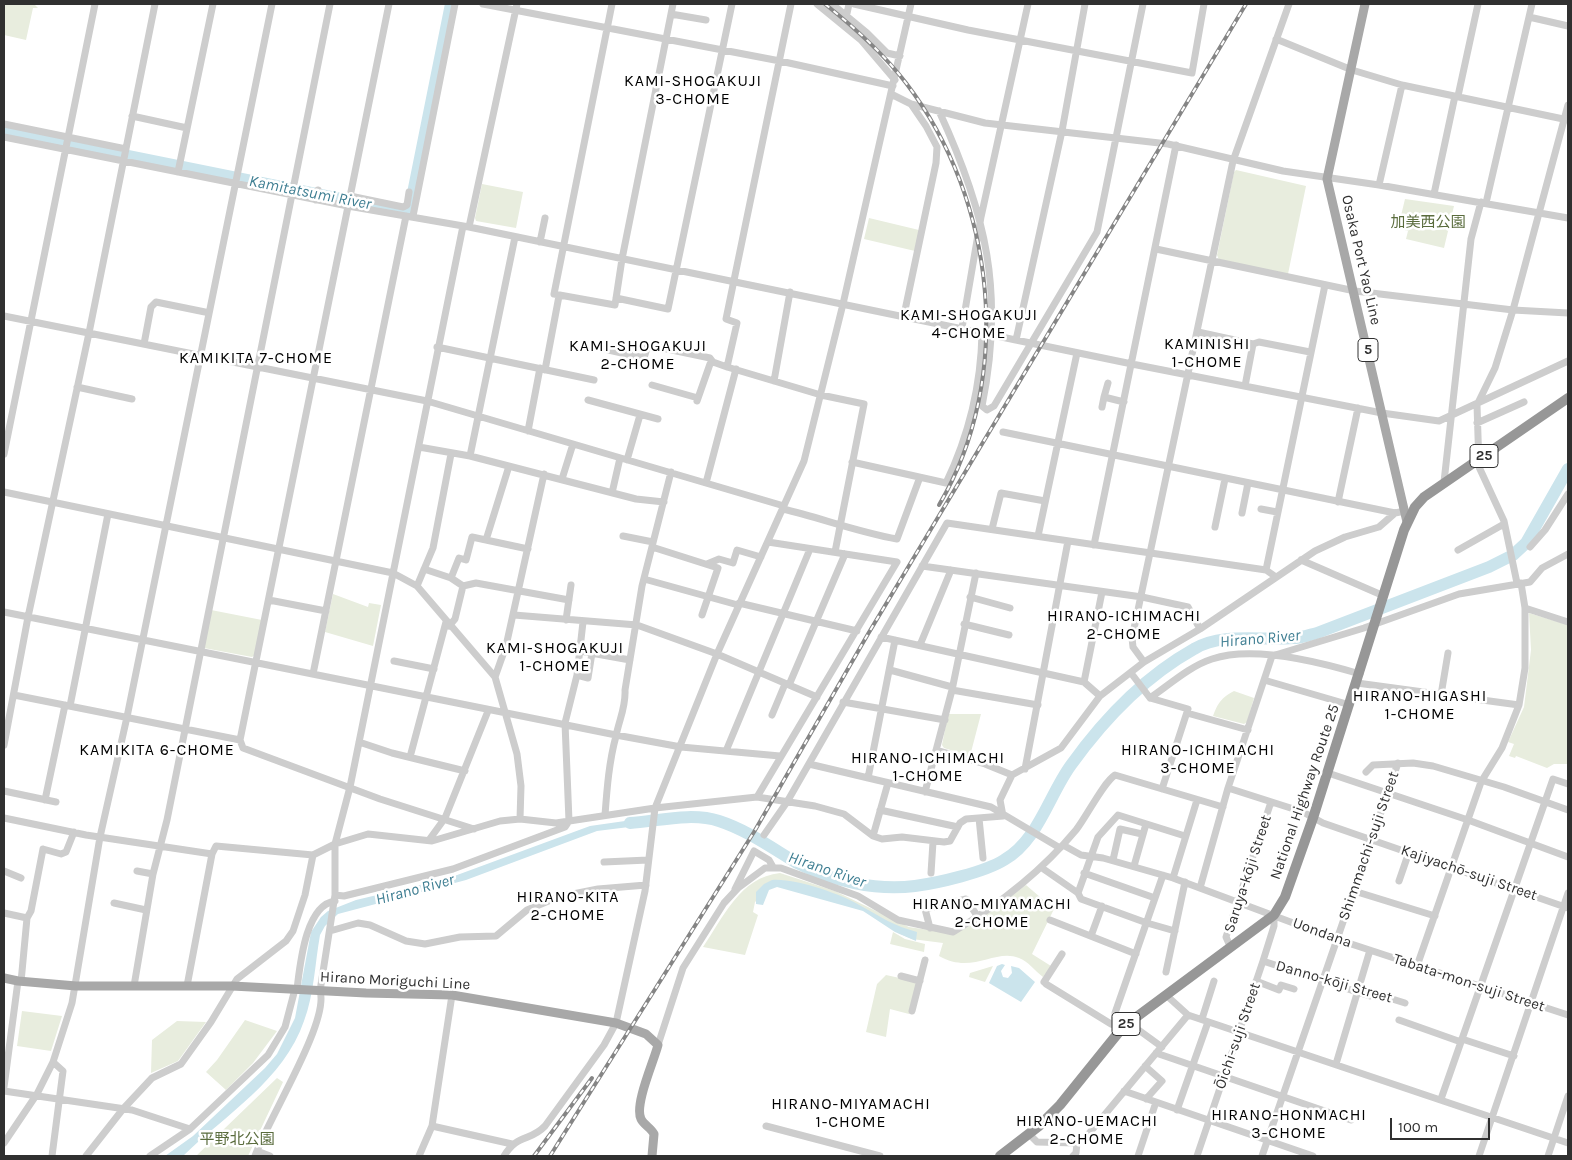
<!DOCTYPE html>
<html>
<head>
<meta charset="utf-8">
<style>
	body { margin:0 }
	#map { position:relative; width:1572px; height:1160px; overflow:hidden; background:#fff; font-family:Karla,sans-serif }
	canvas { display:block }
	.frame { position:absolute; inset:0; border:5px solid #303030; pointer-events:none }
	.scale { position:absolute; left:1390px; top:1118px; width:100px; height:22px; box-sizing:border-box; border:2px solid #303030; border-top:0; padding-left:6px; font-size:15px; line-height:18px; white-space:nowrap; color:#303030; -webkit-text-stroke:4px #fff; paint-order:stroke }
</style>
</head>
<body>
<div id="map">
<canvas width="1572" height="1160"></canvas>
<div class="frame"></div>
<div class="scale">100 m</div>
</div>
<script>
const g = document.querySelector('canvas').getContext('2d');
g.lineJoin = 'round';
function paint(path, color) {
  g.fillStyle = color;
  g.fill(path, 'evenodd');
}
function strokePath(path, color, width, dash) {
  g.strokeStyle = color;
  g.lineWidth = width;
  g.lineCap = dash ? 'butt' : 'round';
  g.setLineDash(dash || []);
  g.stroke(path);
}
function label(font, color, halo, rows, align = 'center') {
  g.font = font + ' Karla,"Noto Sans JP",sans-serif';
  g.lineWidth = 5;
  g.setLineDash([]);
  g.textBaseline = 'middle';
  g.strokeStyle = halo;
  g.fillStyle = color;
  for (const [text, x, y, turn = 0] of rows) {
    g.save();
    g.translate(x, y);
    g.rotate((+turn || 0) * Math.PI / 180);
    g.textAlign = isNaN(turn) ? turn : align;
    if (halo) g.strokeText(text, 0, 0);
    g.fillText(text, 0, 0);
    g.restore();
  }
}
paint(new Path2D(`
	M4,4H34L38,8H33L26,40L4,35Z
	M1236,170L1306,186L1288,274L1219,260L1217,255L1234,172Z
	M482,184L523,192L516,228L476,221L475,218Z
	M1405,199L1454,206L1444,248L1406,239L1408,231L1398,228Z
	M869,218L919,230L915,251L864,239Z
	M333,594L368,607L369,603L381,605L373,646L325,632Z
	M211,610L262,620L255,655L252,657L204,648Z
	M1529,613L1568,625V764H1554L1547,768L1516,756L1515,758L1509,756L1514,744L1508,742L1524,707L1531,650Z
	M1234,691L1254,698L1247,722L1244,724L1213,716C1218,703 1221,698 1234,691Z
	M948,714H981L970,756L944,748L942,745Z
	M780,873L835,891L909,927L955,934L975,923L1026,885L1054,909L1032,954L1051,966L1043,977C1035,971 1028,961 1019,958C995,948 972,975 939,956L943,943L912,939L898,933L866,911L777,886L769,889L755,902L753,912L758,915L745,955L703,947C723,918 740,877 780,873Z
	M893,932L905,939L925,944L924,952L890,944Z
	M993,966L985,982L969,977L970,973Z
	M886,975L918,982L909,1014L890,1009L886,1037L866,1032L877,984Z
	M22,1011L62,1016L51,1051L17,1046Z
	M245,1020L277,1031L253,1063L226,1090L206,1072L217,1060Z
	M177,1021L206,1022L178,1061L151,1073L152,1040Z
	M277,1078L283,1082L248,1156H196Z`), '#e8edde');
paint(new Path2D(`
	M646,818L645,825L597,831L466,880L338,914L325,926L320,935C315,963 314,995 304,1021C284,1080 225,1115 183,1156H165L193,1136L265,1068L277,1054L295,1018L311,932L321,917L328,911L356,900L449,878L590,826Z
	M772,880C795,878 841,894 861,906C881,917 894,926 917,932L916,941L895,932L863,911L777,887L769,890L763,905L756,904V892L764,884Z
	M1002,964L1005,965L1001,971L1003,977L1008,978L1012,973L1011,966L1019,968L1035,982L1021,1002L989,983L997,966Z`), '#cbe4ec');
strokePath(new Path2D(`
	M4,131L405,212L410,208L451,4
	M630,823C658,821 692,812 719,821C747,830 772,848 797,863C832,881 876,891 915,886C938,883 985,872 1004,860C1038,841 1049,795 1071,765C1104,719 1144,677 1194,649C1222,632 1262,641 1293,638C1301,638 1309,635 1317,633L1489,567L1513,555L1526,543L1568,469`), '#cbe4ec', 12);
strokePath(new Path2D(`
	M389,4L240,740L243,748L380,799L474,829
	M483,4L780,61L893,86
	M612,4L554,294L615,305L622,259L673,4
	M817,4L861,40L895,80
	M832,4L867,33L887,53L900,56
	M854,4L968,30L1192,73L1204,4
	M671,14L706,20
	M1529,17L1568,26
	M846,18L849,4
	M1276,39L1352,70L1402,85L1568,120
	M891,94L911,104L985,123L1168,144L1283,171L1379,185L1568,218
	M1458,96L1478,4
	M939,111C986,213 1005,293 982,406L987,410L994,406L1097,232L1143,4
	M132,116L187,128
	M4,124L126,149
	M4,137L348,206L469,227L1132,364L1382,413L1439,421L1568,361
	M178,172L213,4
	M1379,185L1402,85
	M1434,194L1455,96
	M350,196L403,207L407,205L409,192
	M316,200L318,190
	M1486,203L1532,4
	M413,216L455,4
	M469,227L517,4
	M540,242L545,218
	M1156,249L1355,291L1513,310L1568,313
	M616,298L668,309L732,4
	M904,315L936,163L937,147L926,126L911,104
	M4,316L427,401L784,506
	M962,328L981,217L1028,4
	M1198,332L1253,344L1259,342L1310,352
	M1016,340L1062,131L1085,4
	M144,344L151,307L156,302L205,312
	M437,347L594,380
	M604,349L644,358L648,345L710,358L713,362L727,367L821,395L864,404L835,552
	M727,367L737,323L726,319L791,4
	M545,370L559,296
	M774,381L790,292
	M1108,383L1104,397L1124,402
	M652,385L698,398
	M1245,386L1253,344
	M77,387L132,399
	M588,400L658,419
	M697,401L710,364L713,362
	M1102,407L1104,397
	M1477,423L1524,402
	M528,431L540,368
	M1003,432L1395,513L1405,511
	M419,447L470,456L636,499L664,502
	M4,454L95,4
	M470,456L515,237
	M627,460L640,415
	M852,462L946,483C969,435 981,386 982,333
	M562,479L573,444
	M1444,482L1471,239L1481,202
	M706,483L736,369
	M4,492L393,573L417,586L495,677L517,754L521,786L520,819
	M612,493L620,458
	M1338,502L1358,408
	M783,509C821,518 858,532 897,539L920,477
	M1261,509L1277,512
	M1242,513L1248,483
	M1215,527L1225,479
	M992,529L1001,493L1045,501
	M623,536L653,542
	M1038,536L1077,353
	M486,540L509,466
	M1094,545L1176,145
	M652,547L718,568L702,615
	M1530,547L1545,530L1568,494
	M1458,550L1504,524
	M1301,560L1384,596
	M707,564L719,559L733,563L737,550L761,557
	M922,566L1142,597L1188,607L1200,629
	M424,569L451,578L463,586L476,583L569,600
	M1266,570L1325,285
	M451,578L459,558L466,560L472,537L528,549
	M644,579L738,605
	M1517,583L1504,521L1479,467L1477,405L1495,368L1513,310L1568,105
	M417,586L433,548L451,454
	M970,597L1010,608
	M269,600L326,611
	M739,603L857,631
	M1525,608L1568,622
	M4,612L616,735L681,747L780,756
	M514,615L637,625L717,654L817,697
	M566,620L571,585
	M964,624L1009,635
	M449,626L455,619L463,586
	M881,637L1084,682L1100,696
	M920,645L951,570
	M580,651L630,660
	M1272,656L1364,628L1459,594L1530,582L1542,568L1568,554
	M394,661L434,669
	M1144,662L1133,647L1132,638L1233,161L1289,4
	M890,670L952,687
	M1131,673L1150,698L1188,709L1162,789
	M313,674L406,216
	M577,675L588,678L592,653
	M495,677L506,646L544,474
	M1264,680L1350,705
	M1084,682L1102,592
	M1357,683L1519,705
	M789,685L845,554
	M952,690L1038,705
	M14,695L240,740
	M1441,695L1448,653
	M1150,698C1169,685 1190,666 1212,659C1253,645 1320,662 1360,674
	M843,702L945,720
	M70,706L108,514
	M1187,713L1248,730
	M772,715L785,684
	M359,742L392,753L465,771
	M4,745L28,617L89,333L155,4
	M936,750L985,764L1012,775
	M726,751L810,549
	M410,757L446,622
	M809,764L991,807L1060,848
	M1025,769L1068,541
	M1366,772L1373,765L1413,763L1433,766L1504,787L1568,810
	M1328,773L1468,820L1568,857
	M868,778L895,640
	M1228,788L1303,812L1323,823L1568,908
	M4,791L56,802
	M925,792L952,690L976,573
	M757,797L897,562L768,542
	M45,800L65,705
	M880,810L958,827
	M605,815C607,788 609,762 616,736C619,720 626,707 625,690L642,586L671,472
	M1003,816L1000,800L1012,775L1061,748L1100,696L1144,662L1200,629L1315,551L1345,537L1379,527L1395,513
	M4,818L86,835L212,854
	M979,818L983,858
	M764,835L787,802L947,523L1266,570L1276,577
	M873,836L888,783
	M429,840L445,818L488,711
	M1063,845L1081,855L1103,858L1173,878L1336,939L1568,1015
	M1113,860L1120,829L1142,834
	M604,862L648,860
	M1134,866L1146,824
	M1042,868L1078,893L1081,899L1147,923L1175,931
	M4,871L21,878
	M137,871L153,874
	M931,873L933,842
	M1084,873L1155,898
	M1173,878L1197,800
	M1399,881L1409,852
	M1200,888L1228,788L1272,656
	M735,889L754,851L769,860L773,867
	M1354,891L1435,916
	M1078,893L1098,837L1118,815L1185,836
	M335,895L344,896L453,869L565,827L569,821L565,723L577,675L583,622
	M114,903L146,910
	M4,913L27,918
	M1050,920L1136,954
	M930,928L925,909L966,899L978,917
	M330,931L358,923L370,925L406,941L425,944L460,937L496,936L527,910L558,897L598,889L646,885
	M1091,936L1102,906
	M1230,946L1226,937L1271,802
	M1263,961L1357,992L1370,996L1373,993L1405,1003
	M1417,966L1481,782L1502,748L1519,705L1525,668V608L1521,583
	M1166,972L1185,882
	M901,976L920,981
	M1256,981L1279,990L1281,985L1294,989
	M21,982L27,918L31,911L43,849L61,854L66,852L74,832
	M1044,982L1062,954
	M1046,984L1111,1024L1140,1031L1162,1047
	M134,986L153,874L167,820L330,4
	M187,986L212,854L216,846L313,855L335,844L368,834L432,841L500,821L520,819L556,823L655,808L757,797L815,806L844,814L873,836L882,839L902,837L944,842L950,841L960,823L966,819L1003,816
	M297,989C300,966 305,905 335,901
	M1166,995L1188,1015L1568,1143
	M912,1011L925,960
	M1202,1019L1214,981
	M1399,1020L1461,1042
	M1123,1027L1115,1021V1013L1163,875
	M1462,1039L1514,1056
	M658,1045L683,968L724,903L738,888L765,868H781L858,896L898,920L953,932C1000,904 1041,872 1076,830C1087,816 1103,783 1115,775L1223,807
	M1156,1053L1351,1120
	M1336,1064L1370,950
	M1145,1066L1162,1081L1146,1099
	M4,1087L18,981
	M4,1091L132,1110L190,1129
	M1124,1091L1313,1156
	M1441,1099L1553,779L1568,784
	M1177,1110L1208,1022
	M432,1126L512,1144
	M766,1126L880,1156
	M1029,1134L1037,1142L1077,1143
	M4,1143L37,1094L53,1062L72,1003L100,837L127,717L272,4
	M1077,1143L1086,1137L1188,1015
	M257,1151L270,1156
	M52,1156L63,1071L53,1062
	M86,1156L123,1109L152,1078L181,1064L211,1022L237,979L286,941L293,931L305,895L313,855
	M150,1156L190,1129L268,1055L285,1027L295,989
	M255,1156C267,1121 330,1021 320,991L335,895V844L350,787L463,226
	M419,1156L432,1126L452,995
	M504,1156C518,1133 530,1142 545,1126L604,1045L616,1023L645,891L655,808L717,654L804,461L843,304L911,4
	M1073,1156L1076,1153L1077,1143
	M1138,1156L1156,1102
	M1197,1156L1263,961L1274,926V915
	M1262,1156L1398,763
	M1479,1156L1568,893
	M1548,1156L1568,1096`), '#cdcdcd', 7);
strokePath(new Path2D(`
	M1365,4L1327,179L1407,522
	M4,978L18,981L76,986H232L366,993L452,995L616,1023L646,1034L658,1045C654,1061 634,1105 641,1119C644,1125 651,1128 654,1134L652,1156`), '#a8a8a8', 9);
strokePath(new Path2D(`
	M1000,1156L1039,1126L1060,1105L1123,1027L1274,915L1285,897L1313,818L1404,530L1415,507L1424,497L1568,398`), '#979797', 10);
const rail = new Path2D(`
	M825,4C855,28 883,53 906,83C996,200 1015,377 939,505
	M534,1156L592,1078
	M550,1156L754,832L868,634L1246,4`);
strokePath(rail, '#858585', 4);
strokePath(rail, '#fff', 2, [5.5]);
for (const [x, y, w] of [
	[1368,350,20],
	[1484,456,28],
	[1126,1024,28]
]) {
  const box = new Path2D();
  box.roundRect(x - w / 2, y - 11.5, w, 23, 4);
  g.fillStyle = '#fff';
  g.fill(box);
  strokePath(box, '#303030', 1);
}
label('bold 14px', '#303030', null, [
	["5",1368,350],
	["25",1484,456],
	["25",1126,1024]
]);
label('15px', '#5a6c3d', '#fff', [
	["加美西公園",1428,223],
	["平野北公園",237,1140]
]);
label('15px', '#303030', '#fff', [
	["Osaka Port Yao Line",1361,260,77],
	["National Highway Route 25",1305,792,-71],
	["Shimmachi-suji Street",1369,846,-71],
	["Kajiyachō-suji Street",1469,873,19],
	["Saruya-kōji Street",1248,874,-72],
	["Uondana",1322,933,20],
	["Hirano Moriguchi Line",395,981,3],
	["Danno-kōji Street",1334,982,16],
	["Tabata-mon-suji Street",1469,983,18],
	["Ōichi-suji Street",1238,1036,-71]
]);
g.letterSpacing = '1px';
label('16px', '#000', '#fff', [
	["KAMI-SHOGAKUJI",693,81],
	["3-CHOME",693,99],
	["KAMI-SHOGAKUJI",969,315],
	["4-CHOME",969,333],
	["KAMINISHI",1207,344],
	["1-CHOME",1207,362],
	["KAMI-SHOGAKUJI",638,346],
	["2-CHOME",638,364],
	["KAMIKITA 7-CHOME",256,358],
	["HIRANO-ICHIMACHI",1124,616],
	["2-CHOME",1124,634],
	["KAMI-SHOGAKUJI",555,648],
	["1-CHOME",555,666],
	["HIRANO-HIGASHI",1420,696],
	["1-CHOME",1420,714],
	["KAMIKITA 6-CHOME",157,750],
	["HIRANO-ICHIMACHI",1198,750],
	["3-CHOME",1198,768],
	["HIRANO-ICHIMACHI",928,758],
	["1-CHOME",928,776],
	["HIRANO-KITA",568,897],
	["2-CHOME",568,915],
	["HIRANO-MIYAMACHI",992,904],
	["2-CHOME",992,922],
	["HIRANO-MIYAMACHI",851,1104],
	["1-CHOME",851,1122],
	["HIRANO-HONMACHI",1289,1115],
	["3-CHOME",1289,1133],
	["HIRANO-UEMACHI",1087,1121],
	["2-CHOME",1087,1139]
]);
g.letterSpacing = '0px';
label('italic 16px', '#3e7e92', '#fff', [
	["Kamitatsumi River",310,193,11],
	["Hirano River",1260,639,-5],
	["Hirano River",827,870,19],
	["Hirano River",415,890,-15]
]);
</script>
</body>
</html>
